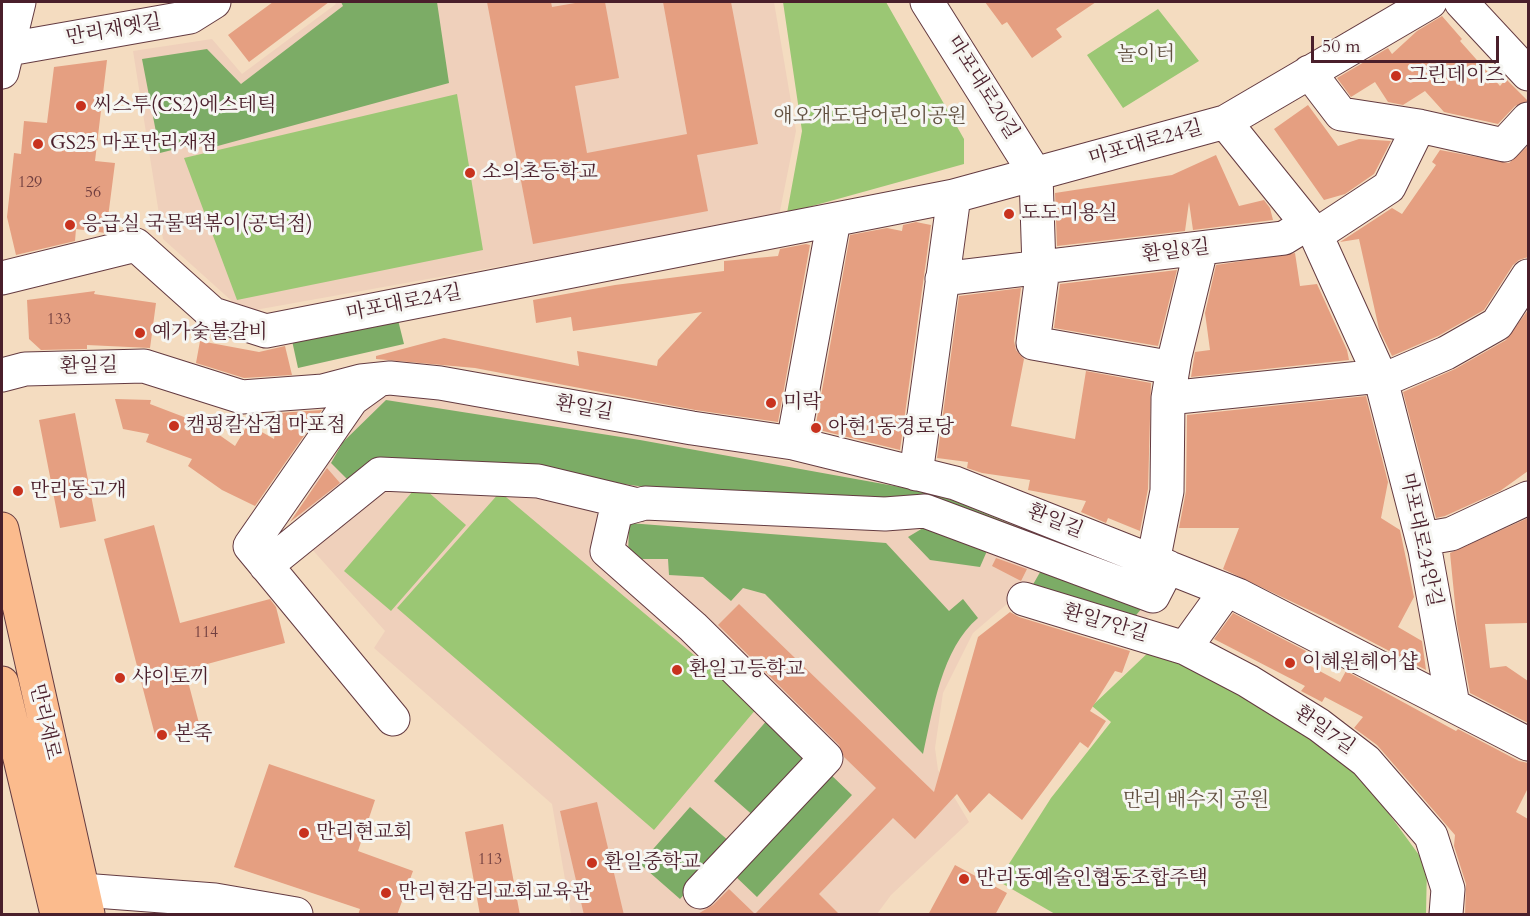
<!DOCTYPE html>
<html>
<head>
<meta charset="utf-8">
<style>
	body { margin:0 }
	#map { position:relative; width:1530px; height:916px; overflow:hidden; background:#f4dcc0; font-family:Cardo,serif }
	canvas { display:block }
	.frame { position:absolute; inset:0; border:3px solid #4a1f2b; pointer-events:none }
	.scale { position:absolute; left:1311px; top:36px; width:188px; height:27px; box-sizing:border-box; border:3px solid #4a1f2b; border-top:0; padding-left:8px; font-size:18px; line-height:21px; white-space:nowrap; color:#4a1f2b; -webkit-text-stroke:4px #f6f6f2; paint-order:stroke }
</style>
</head>
<body>
<div id="map">
<canvas width="1530" height="916"></canvas>
<div class="frame"></div>
<div class="scale">50 m</div>
</div>
<script>
const g = document.querySelector('canvas').getContext('2d');
g.lineJoin = 'round';
function paint(path, color) {
  g.fillStyle = color;
  g.fill(path, 'evenodd');
}
function strokePath(path, color, width, dash) {
  g.strokeStyle = color;
  g.lineWidth = width;
  g.lineCap = dash ? 'butt' : 'round';
  g.setLineDash(dash || []);
  g.stroke(path);
}
function label(font, color, halo, rows, align = 'center') {
  g.font = font + ' Cardo,"Noto Serif KR",serif';
  g.lineWidth = 6;
  g.setLineDash([]);
  g.textBaseline = 'middle';
  g.strokeStyle = halo;
  g.fillStyle = color;
  for (const [text, x, y, turn = 0] of rows) {
    g.save();
    g.translate(x, y);
    g.rotate((+turn || 0) * Math.PI / 180);
    g.textAlign = isNaN(turn) ? turn : align;
    if (halo) g.strokeText(text, 0, 0);
    g.fillText(text, 0, 0);
    g.restore();
  }
}
paint(new Path2D(`
	M334,2H774L796,131L779,216L244,312L163,239L133,51L212,39L242,74L336,4Z
	M384,390L866,475L954,494L1059,536L1171,589L1156,612L1135,625L1021,592L973,633L943,693L935,748L938,770L969,822L891,895L877,914H571L552,804L374,648L385,631L293,528L336,441Z`), '#efd0bb');
paint(new Path2D(`
	M783,2H886L964,139V164L787,213L802,131Z
	M1158,9L1199,61L1123,108L1087,55Z
	M457,94L483,250L237,300L184,158Z
	M419,484L466,525L391,611L344,571Z
	M500,492L757,708L654,830L397,608Z
	M1153,648L1205,671L1352,763L1427,866L1426,914H1055L998,881L1051,798L1111,722L1092,706Z`), '#9bc774');
paint(new Path2D(`
	M341,2H437L449,83L214,147L212,140L160,153L142,59L207,49L241,84L343,6Z
	M396,312L404,344L298,368L291,336Z
	M386,400L640,440L911,489L952,500L1111,565L1015,537L438,459L382,467L352,484L331,463L343,442Z
	M933,522L990,544L980,567L930,560L908,537Z
	M629,523L886,543L949,611L963,599L978,618C942,648 933,710 923,754L765,594L743,588L731,601L703,577L669,575L668,559H628Z
	M1043,567L1142,608L1132,620L1031,588Z
	M769,718L812,755L756,818L714,781Z
	M828,772L852,795L757,897L733,874Z
	M690,807L730,842L680,899L640,864Z`), '#7cac66');
paint(new Path2D(`
	M273,2H329L249,62L228,35Z
	M487,2H551L552,7L581,2H605L619,78L575,86L587,153L687,134L663,2H731L758,144L697,155L708,211L533,244Z
	M985,2H1096L1056,29L1062,37L1032,58L1007,22L1002,25Z
	M1442,16L1462,39L1460,41L1500,86L1506,79L1528,101L1515,106L1498,124L1444,112L1425,91L1403,105L1388,102L1375,82L1351,97L1337,78L1388,48L1392,54L1417,31Z
	M107,60L95,161L115,163L106,233L76,229L75,241L16,255L7,217L14,153L21,154L24,121L47,123L54,67Z
	M1308,105L1338,146L1359,139L1391,141L1374,174L1345,194L1324,200L1274,129Z
	M1528,146V257L1519,260L1513,265L1484,310L1438,336L1392,356L1379,329L1359,239L1340,242L1392,208L1402,214L1436,165L1432,162L1440,150L1509,163Z
	M1216,155L1239,206L1264,200L1270,208L1273,220L1193,230L1189,202L1185,231L1057,246L1055,193L1172,175Z
	M916,222L931,225L900,450L815,429L850,235L887,228L902,231L903,225Z
	M806,244L810,245L778,422L695,410L475,368L376,359V356L444,338L579,366L577,351L657,366L658,360L702,312L573,331L571,317L536,323L533,300L615,285L724,271V261L778,256L780,249Z
	M1295,253L1300,286L1317,284L1347,350L1349,360L1191,377L1195,352L1210,350L1205,313L1216,265Z
	M1177,270L1158,346L1054,328L1060,284Z
	M1021,288L1014,341L1016,350L1024,359L1011,426L1075,439L1086,371L1151,383L1148,489L1140,531L1108,518L1106,523L1081,512L1086,501L1028,490L1030,480L982,473L967,468L968,462L937,458L959,296Z
	M95,291L94,294L156,303L150,348L87,345V349L41,350L29,339L27,300Z
	M1528,310V471L1500,491L1445,516L1436,518L1403,392L1455,369L1506,340Z
	M200,341L259,352L285,346L292,375L244,378L196,363Z
	M1366,396L1388,482L1381,518L1400,530L1414,597L1398,627L1422,641L1426,670L1324,617L1223,569L1239,528H1179L1186,491L1187,415Z
	M115,399L151,400L150,404L205,425L235,446L248,424L274,439L278,413L322,410L255,506L222,490L188,466L192,459L146,442L149,434L123,429Z
	M75,413L96,521L60,528L39,420Z
	M327,468L340,483L290,522Z
	M1528,518V623L1485,624L1490,668L1506,666L1528,681V723L1470,693L1457,624L1450,553Z
	M154,525L180,623L270,599L276,607L285,643L185,670L200,727L156,739L104,539Z
	M996,558L1027,569L1021,581L992,566Z
	M739,604L934,792L978,637L1010,612L1019,617L1130,651L1122,673L1115,671L1090,711L1106,721L1088,748L1080,742L1022,820L989,793L970,813L957,794L915,839L893,818L819,894L840,915H696L713,905L729,889L755,914L876,788L844,757L839,745L718,625Z
	M1233,613L1306,651L1301,661L1340,682L1346,671L1456,731L1458,729L1519,761L1528,763V788L1516,812L1528,819V915H1465L1466,884L1454,846L1455,835L1377,745L1354,728L1363,717L1325,697L1322,702L1301,691L1305,686L1214,639Z
	M269,764L375,800L358,851L413,871L397,915H358L360,909L234,867Z
	M597,802L624,915H584L560,811Z
	M503,824L520,915H480L465,832Z
	M955,865L1007,893L995,915H928Z`), '#e59f81');
const minor = new Path2D(`
	M927,2L1036,175
	M1461,2L1528,74
	M9,49L190,17L214,2
	M2,72L19,2
	M1309,72L1341,114L1419,126L1504,145L1528,119
	M1225,122L1316,235L1380,376L1425,550L1453,705
	M1036,175L1039,268
	M1316,235L1389,187L1419,126
	M1043,268L1033,343L1173,368
	M2,278L136,245L213,314L266,331L954,196L1225,122L1430,2
	M942,279L1284,238L1305,225
	M2,375L25,369L144,366L242,397L323,391L361,381L390,378L440,383L692,428L793,443L955,483L1238,595L1528,744
	M377,381L352,399L250,546L393,719
	M1381,381L1446,353L1497,324L1528,276
	M1168,398L1380,376
	M793,443L834,220
	M916,474L954,196
	M1422,539L1451,534L1528,498
	M1153,562L1167,491L1168,398L1175,356L1201,249
	M266,566L380,474L538,481L638,505
	M1226,591L1185,648L1248,681L1319,725L1366,761L1431,836L1448,889L1446,914
	M1024,599L1185,648
	M82,890L215,900L296,914
	M700,892L826,758L693,627L607,551L616,511L645,503L885,514L925,511L1153,596L1168,567`);
const major = new Path2D(`
	M2,529L88,914
	M2,683L57,914`);
strokePath(minor, '#643b41', 35);
strokePath(major, '#643b41', 35);
strokePath(minor, '#fff', 33);
strokePath(major, '#fbbb8d', 33);
for (const [x, y, r, color] of [
	[1396,76,6,"#c8321e"],
	[81,106,6,"#c8321e"],
	[38,144,6,"#c8321e"],
	[470,173,6,"#c8321e"],
	[1009,214,6,"#c8321e"],
	[70,225,6,"#c8321e"],
	[140,333,6,"#c8321e"],
	[771,403,6,"#c8321e"],
	[174,426,6,"#c8321e"],
	[816,428,6,"#c8321e"],
	[18,491,6,"#c8321e"],
	[1290,663,6,"#c8321e"],
	[677,670,6,"#c8321e"],
	[120,678,6,"#c8321e"],
	[162,735,6,"#c8321e"],
	[304,833,6,"#c8321e"],
	[592,863,6,"#c8321e"],
	[964,879,6,"#c8321e"],
	[386,893,6,"#c8321e"]
]) {
  const dot = new Path2D();
  dot.arc(x, y, r, 0, 2 * Math.PI);
  g.fillStyle = color;
  g.fill(dot);
  strokePath(dot, '#f6f6f2', 2);
}
label('16px', '#713f40', null, [
	["129",30,183],
	["56",93,193],
	["133",59,320],
	["114",206,633],
	["113",490,860]
]);
label('20px', '#4a1f2b', '#f6f6f2', [
	["만리재옛길",114,31,-10],
	["마포대로20길",982,88,58],
	["마포대로24길",1146,144,-16],
	["환일8길",1176,252,-7],
	["마포대로24길",404,304,-11],
	["환일길",89,367,-1],
	["환일길",584,409,10],
	["환일길",1055,522,22],
	["마포대로24안길",1420,540,78],
	["환일7안길",1105,624,16],
	["만리재로",44,722,77],
	["환일7길",1324,731,35]
]);
label('20px', '#625141', '#f6f6f2', [
	["놀이터",1146,55],
	["애오개도담어린이공원",870,117],
	["만리 배수지 공원",1196,801]
]);
label('20px', '#4a1f2b', '#f6f6f2', [
	["그린데이즈",1408,76],
	["씨스투(CS2)에스테틱",93,106],
	["GS25 마포만리재점",50,144],
	["소의초등학교",482,173],
	["도도미용실",1021,214],
	["응급실 국물떡볶이(공덕점)",82,225],
	["예가숯불갈비",152,333],
	["미락",783,403],
	["캠핑칼삼겹 마포점",186,426],
	["아현1동경로당",828,428],
	["만리동고개",30,491],
	["이혜원헤어샵",1302,663],
	["환일고등학교",689,670],
	["샤이토끼",132,678],
	["본죽",174,735],
	["만리현교회",316,833],
	["환일중학교",604,863],
	["만리동예술인협동조합주택",976,879],
	["만리현감리교회교육관",398,893]
], 'left');
</script>
</body>
</html>
